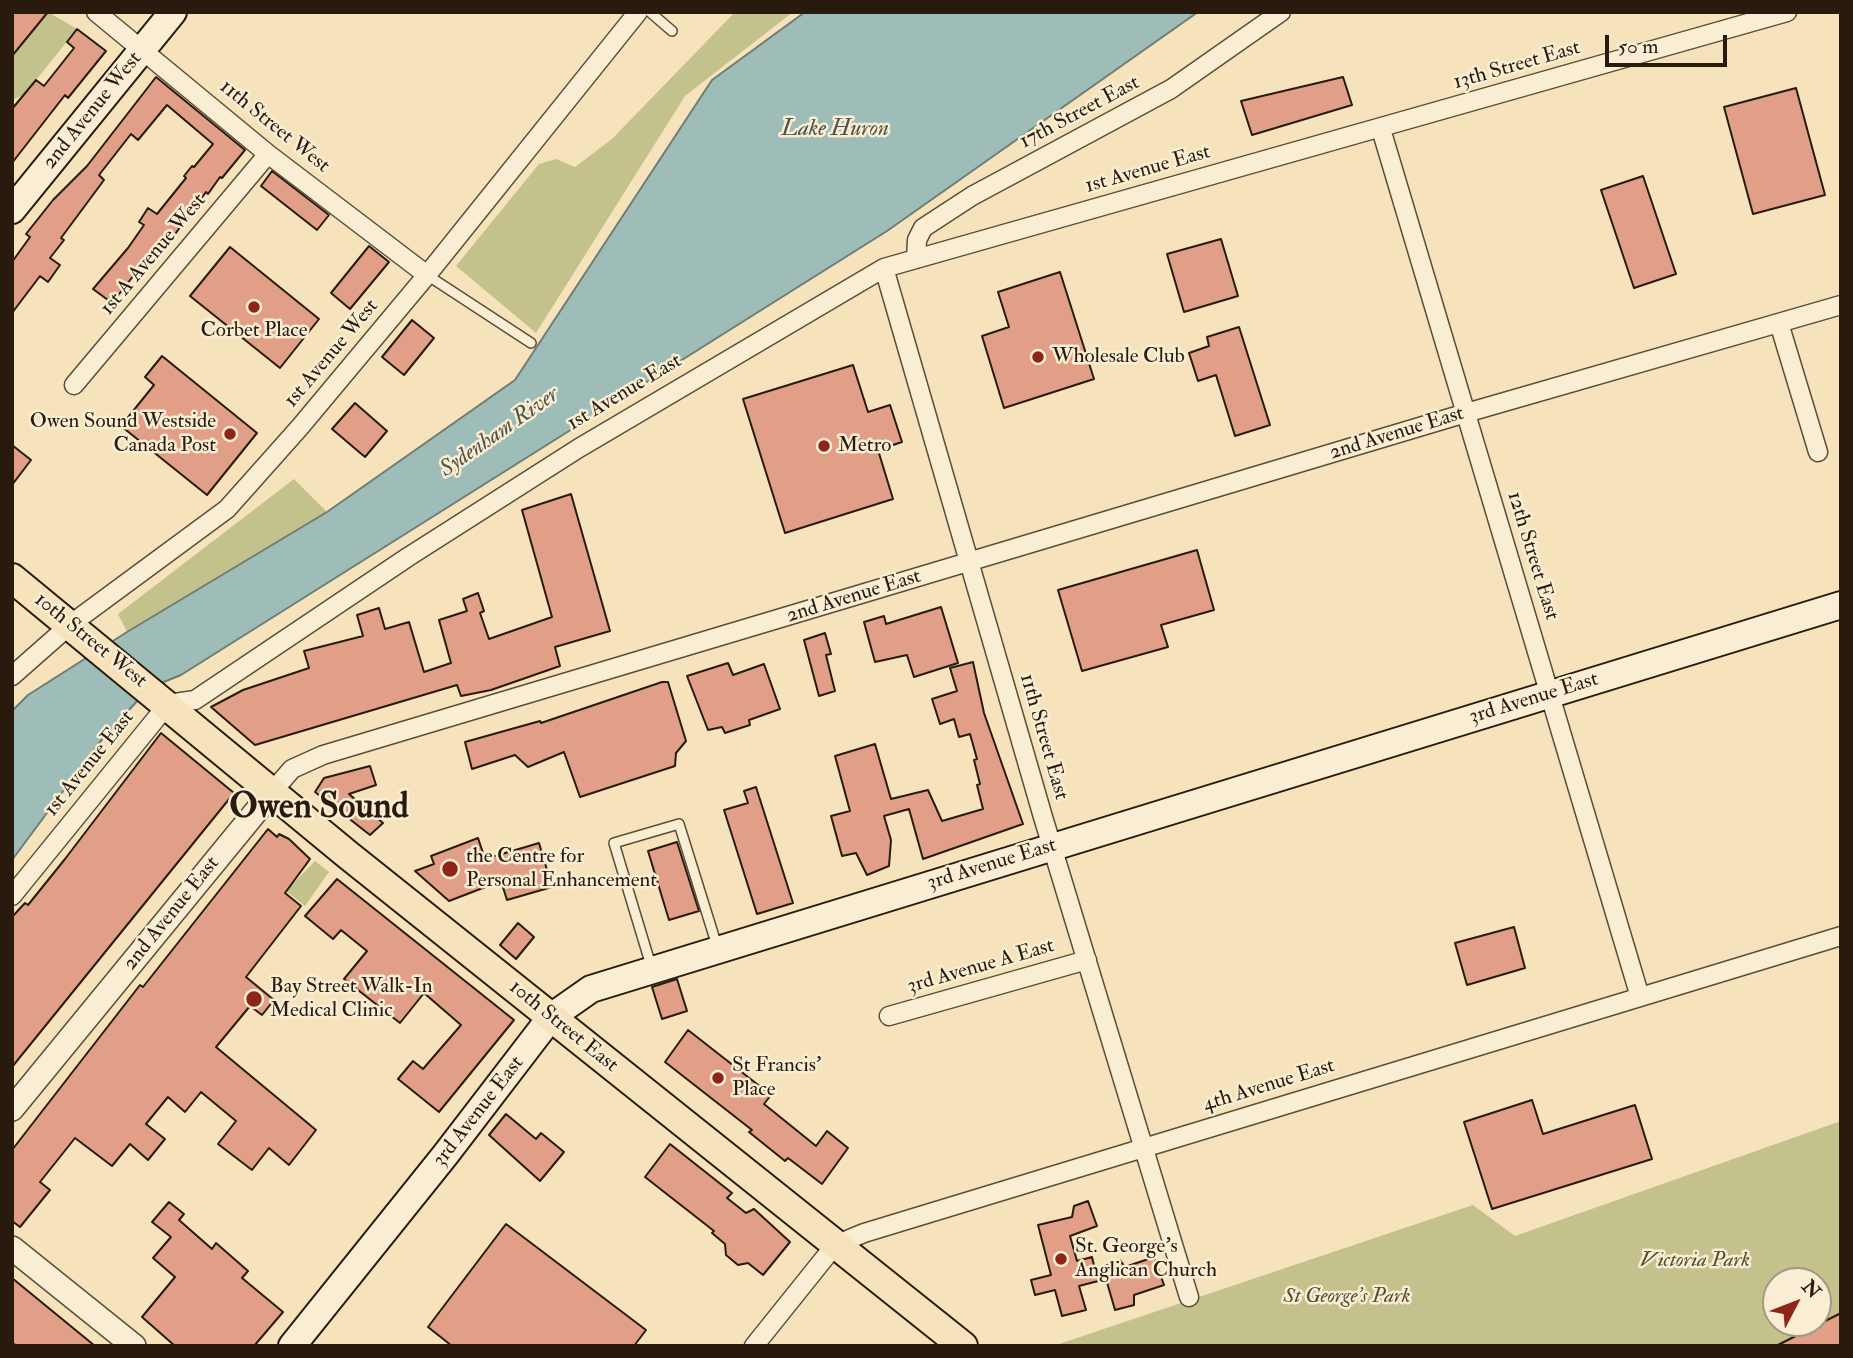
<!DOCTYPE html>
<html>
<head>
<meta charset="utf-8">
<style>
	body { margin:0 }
	#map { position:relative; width:1853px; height:1358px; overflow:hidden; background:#f6e3bc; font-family:"IM FELL Double Pica",serif }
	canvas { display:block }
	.frame { position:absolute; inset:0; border:14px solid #281b0d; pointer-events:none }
	.north { position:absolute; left:1762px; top:1267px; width:70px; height:70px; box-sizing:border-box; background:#f9edd3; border:2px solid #a59984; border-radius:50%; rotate:48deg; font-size:19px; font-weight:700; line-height:28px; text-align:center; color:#281b0d }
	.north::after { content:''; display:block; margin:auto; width:24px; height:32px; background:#8f2418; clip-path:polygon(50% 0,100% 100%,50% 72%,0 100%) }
	.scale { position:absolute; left:1605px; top:35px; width:122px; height:32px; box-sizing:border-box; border:4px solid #281b0d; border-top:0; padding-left:9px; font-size:21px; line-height:24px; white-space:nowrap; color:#281b0d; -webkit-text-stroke:5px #f9edd3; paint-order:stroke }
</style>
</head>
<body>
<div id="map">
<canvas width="1853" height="1358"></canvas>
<div class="frame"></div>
<div class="north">N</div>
<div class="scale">50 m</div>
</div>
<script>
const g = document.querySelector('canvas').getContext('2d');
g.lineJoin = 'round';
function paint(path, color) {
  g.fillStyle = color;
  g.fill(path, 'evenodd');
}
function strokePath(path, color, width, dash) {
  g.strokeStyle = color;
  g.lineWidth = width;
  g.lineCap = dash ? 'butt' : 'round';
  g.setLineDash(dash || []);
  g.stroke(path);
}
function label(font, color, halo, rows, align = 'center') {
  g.font = font + ' "IM FELL Double Pica",serif';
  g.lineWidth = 5;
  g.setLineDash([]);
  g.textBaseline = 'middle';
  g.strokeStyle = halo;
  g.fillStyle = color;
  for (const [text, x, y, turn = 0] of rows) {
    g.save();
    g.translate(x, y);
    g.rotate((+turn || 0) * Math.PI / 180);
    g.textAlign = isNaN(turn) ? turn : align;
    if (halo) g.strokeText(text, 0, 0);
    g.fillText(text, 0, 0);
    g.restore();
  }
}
paint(new Path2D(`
	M48,12L77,29L24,95L12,100V56Z
	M735,12H793L685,96L536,333L456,266L539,164L556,159L575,167L612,139Z
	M294,479L327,512L127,632L118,614Z
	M315,861L329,872L305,906L286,891Z
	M1841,1121V1346H1053L1473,1205L1515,1236ZM1776,1281H1818V1323H1776Z`), '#c3c18c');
const water = new Path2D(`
	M805,12H1198L887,231L181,675L149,688L99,743L12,860V711L28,695L127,632L327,512L515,380L712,80Z`);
paint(water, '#9ebdb8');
strokePath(water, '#6f7c74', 2);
const building = new Path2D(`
	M12,12H48L12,56Z
	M77,29L106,51L68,98L65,95L12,163V109L36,80L44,86L74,48L67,42Z
	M156,77L245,150L222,178L220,177L208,194L206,192L156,260L149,256L112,303L93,289L128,248L144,225L139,222L148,208L157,214L186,178L184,176L192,166L194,167L213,144L167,105L138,140L131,134L99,175L104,180L61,238L64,240L50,258L60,265L48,282L40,276L12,313V262L30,237L26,234L53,200L87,166Z
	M1343,77L1352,105L1252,135L1241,101Z
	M1796,88L1825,195L1753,214L1724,107Z
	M272,171L329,215L317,230L261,186Z
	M1643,176L1676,274L1634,288L1601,190Z
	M1221,239L1238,296L1184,312L1167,254Z
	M369,246L389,262L350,309L331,293Z
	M230,247L319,319L280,368L190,296Z
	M1060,272L1094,379L1004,408L982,336L1009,327L998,292Z
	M412,320L434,338L404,375L382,357Z
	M1239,327L1270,425L1235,436L1216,375L1198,381L1189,353L1209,346L1207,337Z
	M162,356L257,433L207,495L121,426L154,385L145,377Z
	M853,365L868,412L890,405L902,442L878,450L893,499L785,533L743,399Z
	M355,403L387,431L365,457L332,429Z
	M12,445L31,460L12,485Z
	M571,494L610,631L555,647L560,666L491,690L461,696L457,685L255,745L211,707L243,690L309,668L304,651L363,636L357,615L379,608L385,629L409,622L424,672L451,663L439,620L467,611L463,599L478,593L484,611L480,613L489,639L552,617L522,510Z
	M1197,550L1214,610L1161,625L1168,647L1082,671L1058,590Z
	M941,607L958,663L914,677L907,655L875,662L864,622L884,616L886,624Z
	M825,633L831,654L826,655L835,691L819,696L804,640Z
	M973,662L984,713L1023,824L923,859L909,809L884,816L891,840L889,866L867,875L856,853L842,856L831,816L850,811L835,756L875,744L891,799L928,790L942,821L983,809L977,785L980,784L974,760L977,759L970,734L959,737L954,719L940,724L932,699L957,691L950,668Z
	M728,663L733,675L764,664L780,709L749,720L750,725L725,733L722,727L708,730L687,676Z
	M662,682H668L686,741L676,753L675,766L580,797L564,752L528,767L515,755L472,769L465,742L540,721L541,723Z
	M161,733L234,793L12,1067V917L25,903L28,905L65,859Z
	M370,766L376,785L349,794L383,823L370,835L315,792L324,778Z
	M756,787L793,903L757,914L724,810L748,803L744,791Z
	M268,829L277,837L279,834L289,839L310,859L285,893L301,906L246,977L274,1000L262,1015L250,1006L216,1047L316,1130L289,1165L269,1148L252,1170L218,1144L236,1121L201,1092L185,1112L168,1097L146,1124L165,1139L148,1160L130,1144L112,1166L75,1138L40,1182L50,1190L20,1227L12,1221V1150L140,985L143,987Z
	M478,838L485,859L539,843L552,887L507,900L501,881L449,901L415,871L434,864L431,856Z
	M677,842L699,911L669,920L648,851Z
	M337,879L514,1020L439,1112L398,1079L413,1061L423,1069L461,1025L424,993L400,1023L344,979L367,951L341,930L333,939L305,916Z
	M518,923L534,937L516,959L500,945Z
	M1514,927L1525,968L1467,985L1455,943Z
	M677,979L687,1011L662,1019L652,987Z
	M688,1030L771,1095L764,1104L816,1146L827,1131L848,1148L822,1184L788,1158L785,1161L749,1132L752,1130L665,1062Z
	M1532,1100L1543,1134L1635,1105L1652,1159L1492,1209L1464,1122Z
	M506,1114L536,1139L541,1133L564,1152L540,1181L489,1135Z
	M670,1144L732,1193L727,1198L746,1213L754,1209L790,1242L763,1275L748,1263L738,1265L726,1255L725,1244L712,1233L714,1231L645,1177Z
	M1088,1201L1097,1226L1070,1236L1077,1261L1092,1257L1095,1270L1120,1260L1125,1267L1154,1257L1164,1285L1134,1295V1305L1115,1310L1106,1279L1079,1286L1086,1310L1062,1316L1055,1290L1035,1295L1031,1280L1051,1275L1038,1225L1072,1217L1074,1206Z
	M169,1202L184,1214L179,1220L212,1249L216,1243L248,1271L242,1278L283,1312L254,1346H175L142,1317L175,1277L153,1258L171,1237L152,1222Z
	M506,1224L646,1330L634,1346H452L428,1327Z
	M12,1278L95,1346H16L12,1342Z
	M1841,1313V1346H1776Z`);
paint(building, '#e19f88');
strokePath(building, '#281b0d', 2);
const service = new Path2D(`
	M650,12L672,31
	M427,275L531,343
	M652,969L614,843L679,824L717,946`);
const minor = new Path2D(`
	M96,12L268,154L427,275
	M1381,129L1640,997
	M916,259L917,240L923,228L972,196L1171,89L1281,12
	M884,268L1043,817L1189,1297
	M1779,323L1818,452
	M74,385L268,154
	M12,676L71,624L227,509L300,427L427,275L638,12
	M272,792L292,769L323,755L1466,413L1841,305
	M12,896L168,704L195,700L408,557L579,448L884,268L1787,12
	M889,1016L1087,960
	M754,1346L835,1245L864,1233L1841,936`);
const tertiary = new Path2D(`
	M12,1109L272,792
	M12,1248L134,1346`);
const secondary = new Path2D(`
	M12,210L173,12
	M292,1346L446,1154L551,1017L591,989L1841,605`);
const primary = new Path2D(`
	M12,578L348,855L963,1346`);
strokePath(service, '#5c4d39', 12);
strokePath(minor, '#5c4d39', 21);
strokePath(tertiary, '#5c4d39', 26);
strokePath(secondary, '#281b0d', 30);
strokePath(primary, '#281b0d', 32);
strokePath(service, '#f9edd3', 9);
strokePath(minor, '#f9edd3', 18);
strokePath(tertiary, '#f9edd3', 23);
strokePath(secondary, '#f9edd3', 26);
strokePath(primary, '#f6e3bc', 28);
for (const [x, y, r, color] of [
	[254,307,7,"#8f2418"],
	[1038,357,7,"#8f2418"],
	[230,434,7,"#8f2418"],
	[824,446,7,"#8f2418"],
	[450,869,9,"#8f2418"],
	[254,999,9,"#8f2418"],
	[718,1078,7,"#8f2418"],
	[1061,1259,7,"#8f2418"]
]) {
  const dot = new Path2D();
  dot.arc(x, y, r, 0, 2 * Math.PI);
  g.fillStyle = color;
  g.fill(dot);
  strokePath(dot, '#f9edd3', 2.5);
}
label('21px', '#281b0d', '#f9edd3', [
	["13th Street East",1517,66,-16],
	["2nd Avenue West",93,111,-51],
	["17th Street East",1080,113,-28],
	["11th Street West",274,127,39],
	["1st Avenue East",1148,170,-16],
	["1st A Avenue West",154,255,-50],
	["1st Avenue West",332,354,-50],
	["1st Avenue East",625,393,-31],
	["2nd Avenue East",1397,434,-17],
	["12th Street East",1532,556,73],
	["2nd Avenue East",854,597,-17],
	["10th Street West",90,641,39],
	["3rd Avenue East",1534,699,-17],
	["11th Street East",1043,737,74],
	["1st Avenue East",90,764,-51],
	["3rd Avenue East",992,865,-17],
	["2nd Avenue East",172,914,-51],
	["3rd Avenue A East",981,967,-16],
	["10th Street East",563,1027,39],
	["4th Avenue East",1269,1086,-17],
	["3rd Avenue East",479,1112,-52]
]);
label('21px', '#281b0d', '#f9edd3', [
	["Corbet Place",254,331,"center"],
	["Wholesale Club",1052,357],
	["Owen Sound Westside",216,422,"right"],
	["Canada Post",216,446,"right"],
	["Metro",838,446],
	["the Centre for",466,857],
	["Personal Enhancement",466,881],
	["Bay Street Walk-In",270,987],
	["Medical Clinic",270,1011],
	["St Francis'",732,1066],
	["Place",732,1090],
	["St. George's",1075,1247],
	["Anglican Church",1075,1271]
], 'left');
label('italic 21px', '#564d33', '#f9edd3', [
	["Victoria Park",1695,1261],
	["St George's Park",1347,1297]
]);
label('italic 23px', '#515449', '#f9edd3', [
	["Lake Huron",835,130],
	["Sydenham River",500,433,-35]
]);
label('bold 35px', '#281b0d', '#f9edd3', [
	["Owen Sound",319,809]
]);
</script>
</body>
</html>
